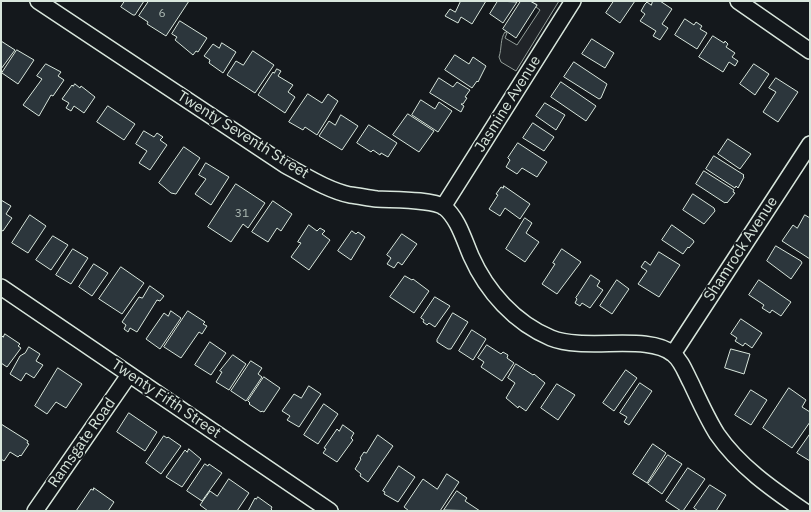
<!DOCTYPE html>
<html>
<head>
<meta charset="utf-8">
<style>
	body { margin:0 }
	#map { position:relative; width:811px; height:512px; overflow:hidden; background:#14181c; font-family:"IBM Plex Sans",sans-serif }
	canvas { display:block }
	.frame { position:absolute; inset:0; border:2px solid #d8e6dc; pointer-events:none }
</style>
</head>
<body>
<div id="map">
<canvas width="811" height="512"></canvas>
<div class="frame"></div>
</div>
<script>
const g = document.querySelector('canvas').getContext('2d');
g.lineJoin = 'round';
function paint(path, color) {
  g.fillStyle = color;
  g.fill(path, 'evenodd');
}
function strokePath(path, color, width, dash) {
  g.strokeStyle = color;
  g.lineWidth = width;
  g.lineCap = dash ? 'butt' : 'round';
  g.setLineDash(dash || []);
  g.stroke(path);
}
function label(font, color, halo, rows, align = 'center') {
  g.font = font + ' "IBM Plex Sans",sans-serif';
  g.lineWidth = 4;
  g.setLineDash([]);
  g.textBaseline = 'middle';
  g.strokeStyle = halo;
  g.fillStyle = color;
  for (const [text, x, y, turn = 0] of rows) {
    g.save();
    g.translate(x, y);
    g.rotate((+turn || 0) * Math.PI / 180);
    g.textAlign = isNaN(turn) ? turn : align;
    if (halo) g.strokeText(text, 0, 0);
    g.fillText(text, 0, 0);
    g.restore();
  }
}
const green = new Path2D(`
	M530,1H559L516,71L501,62L499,57C502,48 500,39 505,32L507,33L505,38L517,45L540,10L536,7L537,5Z`);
paint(green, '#202428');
strokePath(green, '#939e99', 1);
const building = new Path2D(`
	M125,1H144L135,15H133L121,7Z
	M149,1H189L166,36L147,24L148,22L139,16Z
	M461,1H486L472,24L461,17L458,23L445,16L450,9L455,12Z
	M498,1L517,2L503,23L490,14Z
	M521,1H530L537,5L516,38L503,29Z
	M614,1H635L620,23L606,13Z
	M653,1H660L672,9L662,24L668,28L660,40L653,36L656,31L640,21L645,14L641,11L645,4L647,2L651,5Z
	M685,19L694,25L696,22L702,26L700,29L707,33L697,49L675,35Z
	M180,21L207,38L198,52L196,51L193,55L175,40L177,37L172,34Z
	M713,36L724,43L725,41L728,44L726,47L735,53L732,57L738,61L735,66L729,62L723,72L699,57Z
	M592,39L614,53L605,68L582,54Z
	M1,41L15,50L1,69Z
	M222,43L236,52L223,73L209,63L210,60L204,56L213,44L219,48Z
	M17,50L34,60L18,84L2,73Z
	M253,51L274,65L255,93L227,75L236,61L243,65Z
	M455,55L469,64L473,57L486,66L478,82L477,81L472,88L445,70Z
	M574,62L607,84L601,98L599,99L564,77Z
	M46,64L61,72L58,76L64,80L53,96L51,95L39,116L23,105L42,79L37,76Z
	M754,64L769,74L755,95L740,84Z
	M277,69L281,71L278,76L293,85L288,92L295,97L285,113L258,95L273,72L274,73Z
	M439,78L453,87L457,82L470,90L465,97L467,98L463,104H461L464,106L461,112L430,93Z
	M776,78L798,92L778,122L763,112L776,92L769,88Z
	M561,82L596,106L586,121L551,97Z
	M75,84L80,88L81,86L95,97L84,113L74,106L71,111L66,108L69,103L62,99L72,85L73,86Z
	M308,94L322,103L328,94L338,101L317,135L305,127L303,130L289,122Z
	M421,100L435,109L439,102L452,111L438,132L412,115Z
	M545,103L565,115L556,130L536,116Z
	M108,106L135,124L124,140L97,122Z
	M408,114L434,131L419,152L393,135Z
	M341,115L358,126L342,150L319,136L329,121L335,125Z
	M533,123L554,137L544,151L523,138Z
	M369,125L397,143L388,157L381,153L380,155L373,150L371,152L357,143Z
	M144,131L154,137L157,133L163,137L160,140L167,145L150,170L139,163L147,151L136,144Z
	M728,139L751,154L740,169L718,154Z
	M518,143L547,162L537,177L522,168L517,174L506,167L510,160L508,158Z
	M184,147L200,158L176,194L171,193L159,183Z
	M714,156L744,175L743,176L744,177L738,188L736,186L735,188L706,169Z
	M206,163L229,177L211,205L195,194L206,179L199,175Z
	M704,171L734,190L733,192L735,193L727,203L726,202L725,203L696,184Z
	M236,184L265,203L248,228L243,224L231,242L208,227Z
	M504,186L530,204L520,219L505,208L500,216L489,209L498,195L496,194L501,187L503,188Z
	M693,194L714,208L715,211L704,224L683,210Z
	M1,200L11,206L6,214L12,218L3,231L1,230Z
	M273,201L292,214L281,231L277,228L268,242L252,232Z
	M30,215L46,226L28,253L12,243Z
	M805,215L810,218V259L782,241L793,225L797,228Z
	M525,218L532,223L526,233L539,242L525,262L506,249Z
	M309,225L317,231L320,228L325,231L322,234L330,240L309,270L291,257L301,243L298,242Z
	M672,225L693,240L694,242L689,248L688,247L683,254L662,240Z
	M352,231L356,234L358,232L365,237L351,260L338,251Z
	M402,234L417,244L402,265L398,262L394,268L387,264L391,258L387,255Z
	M53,236L68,245L51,270L36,260Z
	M776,246L801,261L802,263L791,279L767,261Z
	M73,249L88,258L71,284L56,275Z
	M562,249L581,262L557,294L542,284L555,264L553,263Z
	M659,252L680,265L659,297L638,284L647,271L641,267L645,261L650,265Z
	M94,264L108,273L92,296L79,287Z
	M121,267L144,283L122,314L99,299Z
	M591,275L600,281L597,286L603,290L590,308L582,303L580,306L575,303L577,299L576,298Z
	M405,276L412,280L413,279L429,291L414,313L390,297Z
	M617,280L629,289L612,314L600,306Z
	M759,280L791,302L781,316L772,310L770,313L762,308L764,305L749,295Z
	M150,286L164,296L160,301L157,300L137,332L130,328L128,332L124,329L126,325L122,322L139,297L142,298Z
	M435,297L450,306L435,327L429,323L427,325L423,322L424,320L421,318Z
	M171,311L181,318L160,349L146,339L164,313L168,316Z
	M188,311L205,322L203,324L207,326L202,334L199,332L181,358L164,347Z
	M453,313L468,322L451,349H448L437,342V340Z
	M741,319L762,333L752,348L745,343L743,346L735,341L737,338L731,334Z
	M472,330L486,339L473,360L459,351Z
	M5,334L20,344L18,346L21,348L7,367L1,363V335L3,337Z
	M210,342L226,353L211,375L195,365Z
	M487,345L501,354L503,352L508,355L507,358L514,363L502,381L481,367L484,362L478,358Z
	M29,347L40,354L36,361L43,365L34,378L26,373L21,381L10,374L20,356L25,353Z
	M731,349L750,354L744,374L725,368Z
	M233,355L246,364L229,390L216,382L222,372L220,371Z
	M251,361L262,368L258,374L262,377L246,401L231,391Z
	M516,364L533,375L534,374L545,383L526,411L519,406L518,408L506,398L515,383L508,378Z
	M58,368L82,384L66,408L56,402L47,414L35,406Z
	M626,370L637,378L614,411L603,403Z
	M264,377L280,388L264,412L262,411L261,412L249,404L250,403L248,401Z
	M640,383L652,391L629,425L624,422L627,417L620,413Z
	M557,384L575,395L558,420L541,408Z
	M309,386L321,394L299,427L287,420L290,416L282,411L294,394L301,398Z
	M789,388L806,400L802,407L810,412V422L792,448L763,428Z
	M751,390L767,400L751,425L735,415Z
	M324,404L338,414L318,444L304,435Z
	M129,413L157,432L145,451L117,432Z
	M1,424L28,441L27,443L29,444L21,456L20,455L18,457L10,452L4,461L1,459Z
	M343,425L354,433L351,438L353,440L337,462L323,453L326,449L324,448L337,429L339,431Z
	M810,434V461L797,453Z
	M378,435L393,446L368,482L360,476L361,474L355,469L361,459L360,458L364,452L366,453Z
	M164,436L167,438L168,437L181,446L161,474L146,463Z
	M653,444L666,453L647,483L633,474Z
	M189,449L201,459L182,487L166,477L185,450L187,452Z
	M668,455L682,464L662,494L648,484Z
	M205,464L208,466L209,464L222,473L202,501L187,491Z
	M399,466L415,477L398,502L384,494L385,492L383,491Z
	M688,468L705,479L683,511H681L666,501Z
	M447,474L459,482L440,511H409L404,507L423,479L437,489Z
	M229,479L249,493L237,511H208L200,505L210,491L217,496Z
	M710,485L726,495L716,511H698L694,508Z
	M94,488L114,502L108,511H76L91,489L93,490Z
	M457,491L467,498L465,501L480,511L444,510Z
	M258,497L272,507L271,509L273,511H248L255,498L256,499Z`);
paint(building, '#2c363c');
strokePath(building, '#d8e6dc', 1);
const minor = new Path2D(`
	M38,1L285,165C306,176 327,190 350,195C359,196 368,198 377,199C393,200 431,199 444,207C458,218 464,240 471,256C487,292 515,323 551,338C586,352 648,333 673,354C682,361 686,374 691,383C699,400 707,418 717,434C739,466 772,489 804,511
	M738,1L810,51
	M443,207L573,1
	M1,287L330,511
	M673,354L810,144
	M35,511L129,375`);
strokePath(minor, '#d8e6dc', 18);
strokePath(minor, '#14181c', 15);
label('12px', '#adbab4', null, [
	["6",162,14],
	["31",242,214]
]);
label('15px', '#d8e6dc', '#14181c', [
	["Jasmine Avenue",508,104,-58],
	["Twenty Seventh Street",243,135,32],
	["Shamrock Avenue",741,249,-57],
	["Twenty Fifth Street",166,399,34],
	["Ramsgate Road",82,443,-55]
]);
</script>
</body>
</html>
